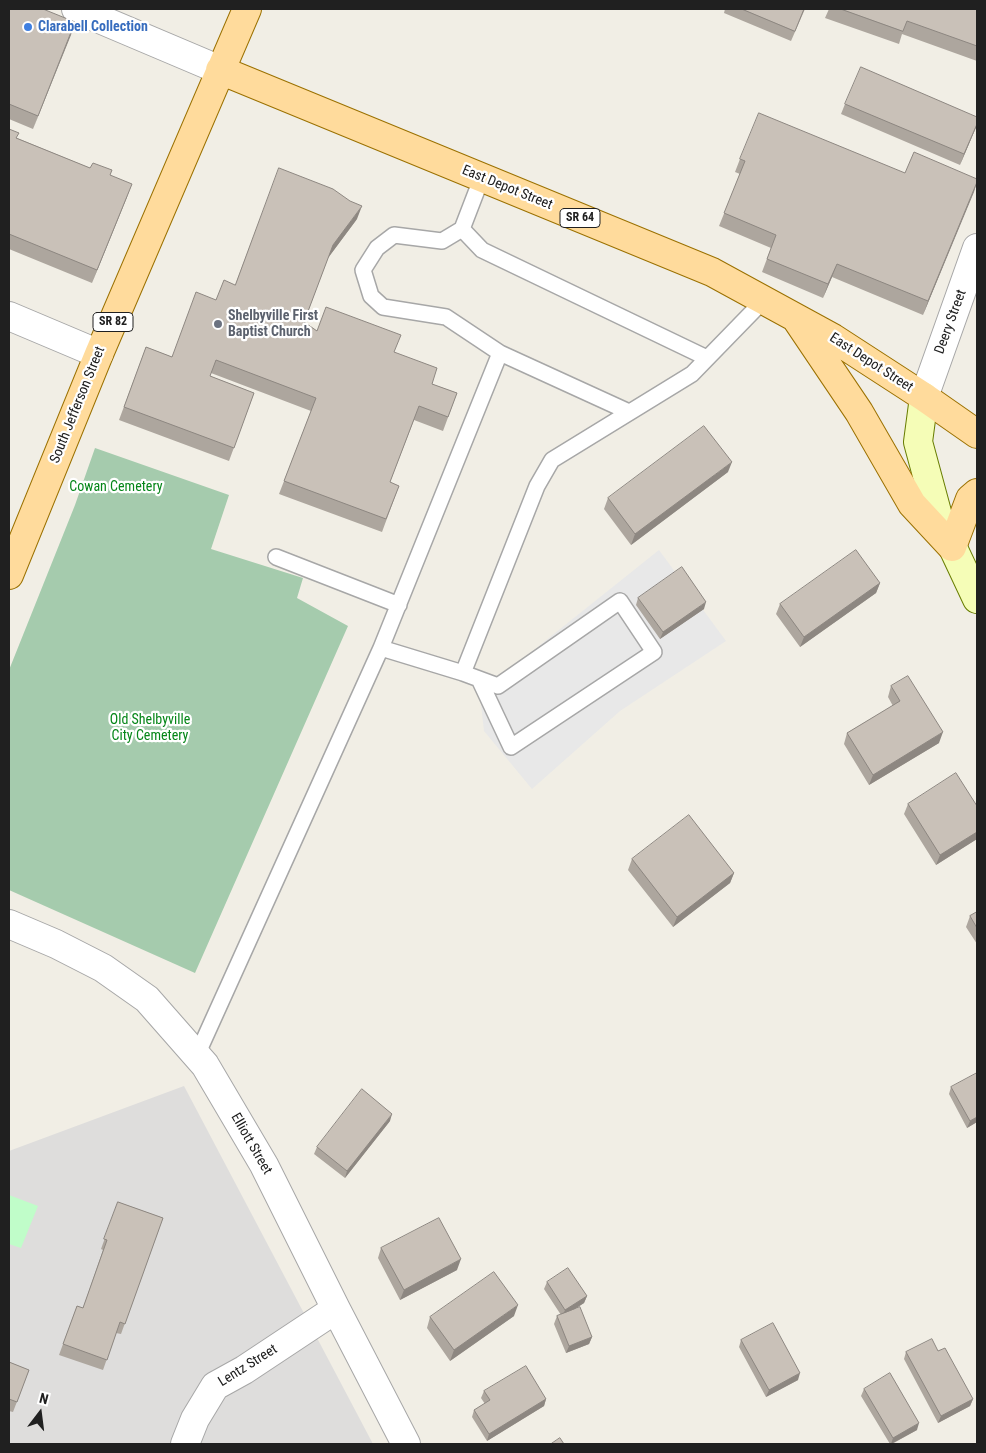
<!DOCTYPE html>
<html>
<head>
<meta charset="utf-8">
<style>
	body { margin:0 }
	#map { position:relative; width:986px; height:1453px; overflow:hidden; background:#f1eee5; font-family:"Roboto Condensed",sans-serif }
	canvas { display:block }
	.frame { position:absolute; inset:0; border:10px solid #202020; pointer-events:none }
	.north { position:absolute; left:15px; top:1388px; width:50px; height:50px; -webkit-text-stroke:4px #fff; paint-order:stroke; rotate:15deg; font-size:14px; font-weight:700; line-height:20px; text-align:center; color:#202020 }
	.north::after { content:''; display:block; margin:auto; width:18px; height:22px; background:#202020; clip-path:polygon(50% 0,100% 100%,50% 72%,0 100%) }
</style>
</head>
<body>
<div id="map">
<canvas width="986" height="1453"></canvas>
<div class="frame"></div>
<div class="north">N</div>
</div>
<script>
const g = document.querySelector('canvas').getContext('2d');
g.lineJoin = 'round';
function paint(path, color) {
  g.fillStyle = color;
  g.fill(path, 'evenodd');
}
function strokePath(path, color, width, dash) {
  g.strokeStyle = color;
  g.lineWidth = width;
  g.lineCap = dash ? 'butt' : 'round';
  g.setLineDash(dash || []);
  g.stroke(path);
}
function label(font, color, halo, rows, align = 'center') {
  g.font = font + ' "Roboto Condensed",sans-serif';
  g.lineWidth = 4.5;
  g.setLineDash([]);
  g.textBaseline = 'middle';
  g.strokeStyle = halo;
  g.fillStyle = color;
  for (const [text, x, y, turn = 0] of rows) {
    g.save();
    g.translate(x, y);
    g.rotate((+turn || 0) * Math.PI / 180);
    g.textAlign = isNaN(turn) ? turn : align;
    if (halo) g.strokeText(text, 0, 0);
    g.fillText(text, 0, 0);
    g.restore();
  }
}
paint(new Path2D(`
	M184,1086L373,1444H9V1151Z`), '#dedddc');
paint(new Path2D(`
	M95,448L229,495L211,549L303,578L297,598L348,626L195,973L9,890V670L75,505Z`), '#a5cbad');
paint(new Path2D(`
	M9,1195L38,1206L21,1248L9,1244Z`), '#c0fdc9');
paint(new Path2D(`
	M659,550L726,641L620,711L532,789L484,731L480,696L500,677Z`), '#e8e8e8');
const lane = new Path2D(`
	M482,177L462,229L442,241L394,235L377,248L363,270L371,296L383,307L446,317L500,353L381,648L463,673L537,486L552,460L692,374L764,300
	M462,229L482,250L707,358
	M500,353L629,412
	M276,557L399,605
	M463,673L498,686L620,601L654,652L511,747L479,679
	M197,1055L381,648`);
const street = new Path2D(`
	M76,9L220,70
	M9,316L99,354
	M924,397L977,248
	M9,924L56,944L103,968L147,999L205,1065L264,1165L336,1309L406,1444
	M185,1444L195,1419L215,1386L244,1370L336,1309`);
const secondary = new Path2D(`
	M924,397L918,442L938,516L977,599`);
const primary = new Path2D(`
	M220,70L712,272L833,338L924,397L977,434
	M797,320L859,412L912,504L952,547L970,499L977,493
	M9,575L99,354L247,9`);
strokePath(lane, '#a7a7a7', 18);
strokePath(street, '#a7a7a7', 30);
strokePath(secondary, '#687d00', 30);
strokePath(primary, '#9b7100', 30);
strokePath(lane, '#fff', 15);
strokePath(street, '#fff', 28);
strokePath(secondary, '#f5fdb7', 28);
strokePath(primary, '#ffdb9c', 28);
paint(new Path2D(`
	M9,9L75,22L33,129L9,119Z
	M725,9H805L791,41L724,13Z
	M829,9H977V61L902,34L899,44L825,18Z
	M845,104L977,117V125L960,165L841,114Z
	M9,129L17,138L90,168L110,175L127,197L92,283L9,249Z
	M740,159L905,173L977,182L923,315L832,277L823,298L762,272L771,248L719,226L740,174L735,172Z
	M357,219L328,258L304,322L317,331L394,352L432,384L457,393L443,431L414,420L390,482L399,486L382,532L279,494L311,411L211,373L210,376L254,393L229,461L119,420L146,347L172,357L216,300L235,285Z
	M728,472L631,545L604,509L608,498Z
	M880,583L876,593L800,647L776,614L780,604Z
	M638,598L704,609L660,639L636,605Z
	M891,686L939,743L869,785L844,744L847,733L893,706L888,697Z
	M908,804L977,806V839L936,865L904,814Z
	M632,859L734,873L730,883L673,927L628,870Z
	M977,912V944L966,927L970,916Z
	M951,1087L977,1122L967,1128L949,1094Z
	M390,1121L345,1178L314,1154L317,1147Z
	M118,1202L163,1218L121,1334L116,1333L103,1370L59,1355L77,1306L83,1308L103,1250L101,1249Z
	M381,1248L457,1270L400,1300L378,1258Z
	M547,1282L587,1296L584,1303L575,1309L592,1337L589,1344L566,1353L554,1324L557,1316L561,1315L544,1289Z
	M514,1316L450,1361L427,1328L430,1317Z
	M741,1340L798,1380L766,1397L739,1347Z
	M938,1351L973,1399L970,1406L938,1423L904,1359L906,1352Z
	M9,1362L29,1370L13,1412L9,1411Z
	M864,1389L917,1430L892,1444H890L861,1396Z
	M484,1391L546,1399L544,1406L487,1441L472,1417L474,1410L485,1404L481,1398Z`), '#ada69e');
paint(new Path2D(`
	M75,22L71,35L33,129L38,116Z
	M977,124V125L960,165L964,154Z
	M977,182L974,192L923,315L928,301Z
	M132,184L127,197L92,283L97,270Z
	M362,206L357,219L328,258L333,245Z
	M837,264L832,277L823,298L828,284Z
	M732,462L728,472L631,545L635,534Z
	M880,583L876,593L800,647L804,637Z
	M706,602L704,609L660,639L663,632Z
	M943,732L939,743L869,785L873,775Z
	M977,832V839L936,865L940,855Z
	M734,873L730,883L673,927L677,917Z
	M392,1114L390,1121L345,1178L347,1171Z
	M977,1117V1122L967,1128L970,1121Z
	M461,1259L457,1270L400,1300L404,1290Z
	M587,1296L584,1303L562,1317L565,1310Z
	M518,1305L514,1316L450,1361L454,1350Z
	M592,1337L589,1344L566,1353L569,1346Z
	M800,1373L798,1380L766,1397L769,1390Z
	M546,1399L544,1406L487,1441L489,1434Z
	M973,1399L970,1406L938,1423L941,1416Z
	M919,1423L917,1430L891,1444L893,1438Z`), '#8d8781');
const building = new Path2D(`
	M9,9H43L75,22L38,116L9,104Z
	M742,9H804L795,31Z
	M841,9H977V46L907,21L903,31Z
	M861,67L977,117V124L964,154L845,104Z
	M759,113L905,173L914,152L977,179V182L928,301L837,264L828,284L767,259L776,235L724,213L745,161L740,159Z
	M9,129L19,133L16,138L90,168L93,163L112,170L110,175L132,184L97,270L9,234Z
	M279,168L333,189L350,201L362,206L333,245L304,322L317,331L326,307L401,335L394,352L437,368L432,384L457,393L448,417L419,406L390,482L399,486L386,519L284,481L316,398L216,360L210,376L254,393L234,448L124,407L146,347L172,357L196,292L216,300L224,280L235,285Z
	M704,426L732,462L635,534L608,498Z
	M856,550L880,583L804,637L780,604Z
	M682,567L706,602L663,632L638,598Z
	M908,676L943,732L873,775L847,733L900,701L891,686Z
	M956,773L977,806V832L940,855L908,804Z
	M689,815L734,873L677,917L632,859Z
	M977,912V928L970,916Z
	M977,1073V1117L970,1121L951,1087Z
	M362,1089L392,1114L347,1171L317,1147Z
	M118,1202L163,1218L125,1324L120,1322L107,1360L63,1344L77,1306L83,1308L107,1240L104,1239Z
	M439,1218L461,1259L404,1290L381,1248Z
	M568,1268L587,1296L565,1310L547,1282Z
	M494,1272L518,1305L454,1350L430,1317Z
	M580,1307L592,1337L569,1346L557,1316Z
	M773,1323L800,1373L769,1390L741,1340Z
	M932,1339L938,1351L945,1348L973,1399L941,1416L906,1352Z
	M9,1362L29,1370L17,1402L9,1399Z
	M526,1366L546,1399L489,1434L474,1410L490,1400L484,1391Z
	M890,1373L919,1423L893,1438L864,1389Z
	M560,1438L564,1444H551Z`);
paint(building, '#c9c1b8');
strokePath(building, '#8d8781', 1);
for (const [x, y, r, color] of [
	[28,27,5,"#3f7fe0"],
	[218,324,5,"#6b7280"]
]) {
  const dot = new Path2D();
  dot.arc(x, y, r, 0, 2 * Math.PI);
  g.fillStyle = color;
  g.fill(dot);
  strokePath(dot, '#fff', 2);
}
for (const [x, y, w] of [
	[580,218,40],
	[113,322,40]
]) {
  const box = new Path2D();
  box.roundRect(x - w / 2, y - 9.5, w, 19, 4);
  g.fillStyle = '#fff';
  g.fill(box);
  strokePath(box, '#202020', 1);
}
label('bold 12px', '#202020', null, [
	["SR 64",580,218],
	["SR 82",113,322]
]);
label('bold 14px', '#366cbe', '#fff', [
	["Clarabell Collection",38,27]
], 'left');
label('14px', '#202020', '#fff', [
	["East Depot Street",507,188,22],
	["Deery Street",951,322,-70],
	["East Depot Street",871,363,33],
	["South Jefferson Street",78,405,-68],
	["Elliott Street",251,1144,60],
	["Lentz Street",248,1366,-32]
]);
label('bold 14px', '#5b616d', '#fff', [
	["Shelbyville First",228,316],
	["Baptist Church",228,332]
], 'left');
label('14px', '#058618', '#fff', [
	["Cowan Cemetery",116,487],
	["Old Shelbyville",150,720],
	["City Cemetery",150,736]
]);
</script>
</body>
</html>
